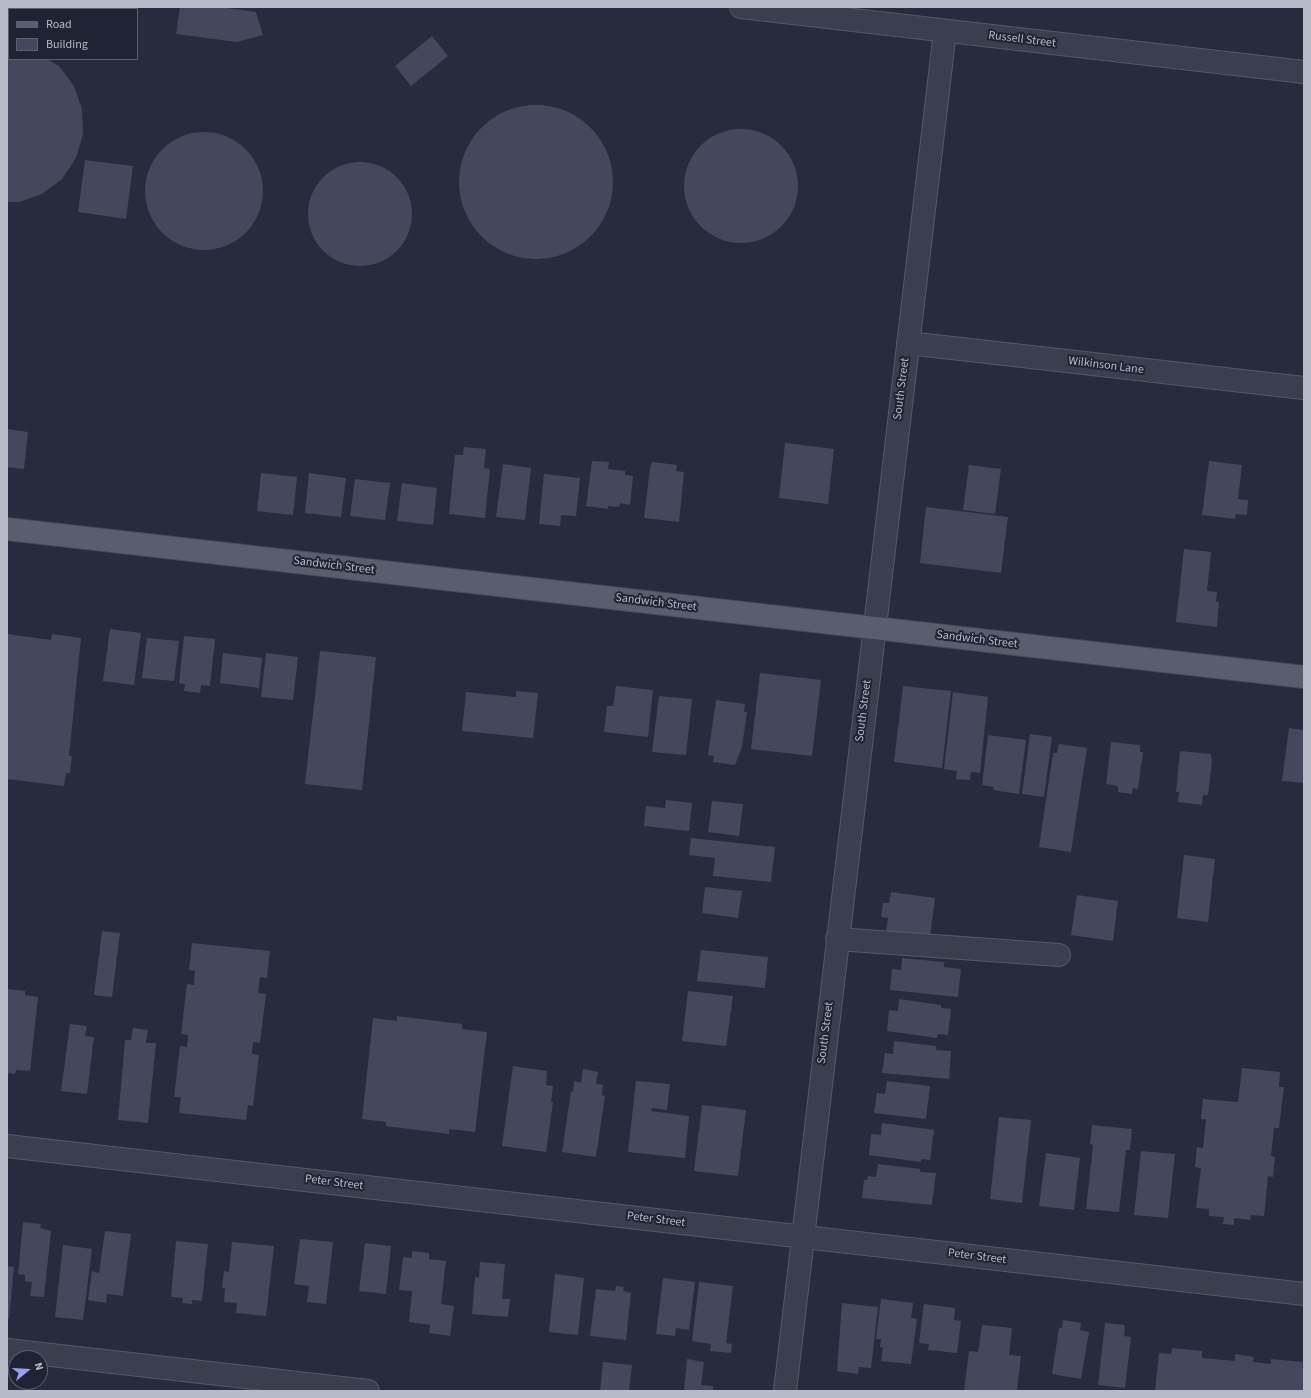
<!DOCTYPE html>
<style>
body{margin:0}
#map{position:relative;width:1311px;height:1398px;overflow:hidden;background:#272b3d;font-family:"Source Sans 3",sans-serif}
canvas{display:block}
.frame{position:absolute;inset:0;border:8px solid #b7bac8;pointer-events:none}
.legend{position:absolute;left:8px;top:8px;width:130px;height:52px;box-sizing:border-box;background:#202333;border:1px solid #5c5f6f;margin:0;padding:5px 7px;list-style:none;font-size:12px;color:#b7bac8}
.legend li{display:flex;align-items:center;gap:8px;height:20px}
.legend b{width:20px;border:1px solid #5c5f6f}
.north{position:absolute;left:8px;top:1350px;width:40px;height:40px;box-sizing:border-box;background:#202333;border:1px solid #5c5f6f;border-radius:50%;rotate:72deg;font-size:11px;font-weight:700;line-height:16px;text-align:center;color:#b7bac8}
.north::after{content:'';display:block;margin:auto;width:14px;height:18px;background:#96a2ef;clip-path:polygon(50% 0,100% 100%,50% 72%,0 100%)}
</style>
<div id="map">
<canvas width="1311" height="1398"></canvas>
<div class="frame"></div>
<ul class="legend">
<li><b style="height:5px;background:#595d6d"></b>Road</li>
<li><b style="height:11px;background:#44485d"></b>Building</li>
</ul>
<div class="north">N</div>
</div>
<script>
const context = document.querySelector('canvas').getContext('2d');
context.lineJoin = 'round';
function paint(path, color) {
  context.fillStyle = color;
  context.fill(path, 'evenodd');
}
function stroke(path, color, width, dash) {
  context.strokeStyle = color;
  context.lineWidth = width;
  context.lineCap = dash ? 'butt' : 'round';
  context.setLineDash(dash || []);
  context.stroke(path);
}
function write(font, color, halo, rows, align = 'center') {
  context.font = font + ' "Source Sans 3",sans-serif';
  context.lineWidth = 4;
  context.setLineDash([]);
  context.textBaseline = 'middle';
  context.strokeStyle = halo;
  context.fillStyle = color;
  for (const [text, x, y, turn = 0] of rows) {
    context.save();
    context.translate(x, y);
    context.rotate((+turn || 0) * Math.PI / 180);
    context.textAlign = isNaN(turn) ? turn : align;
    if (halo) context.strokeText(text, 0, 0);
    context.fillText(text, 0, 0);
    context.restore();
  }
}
paint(new Path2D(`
 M180,7H219L256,12L263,35L237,42L176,34Z
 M432,36L448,56L411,86L395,66Z
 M9,45V59H47L59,66L74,86L82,109L83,134L76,158L62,179L42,194L19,202H7V46Z
 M459 182a77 77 0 1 1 154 0a77 77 0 1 1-154 0Z
 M684 186a57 57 0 1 1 114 0a57 57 0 1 1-114 0Z
 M145 191a59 59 0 1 1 118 0a59 59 0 1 1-118 0Z
 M85,160L133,166L126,219L78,212Z
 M308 214a52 52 0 1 1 104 0a52 52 0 1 1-104 0Z
 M7,429L28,432L24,469L7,467Z
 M785,443L834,449L828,504L779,498Z
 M464,447L486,449L484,468L490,469L485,518L449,514L455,455H463Z
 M592,461L609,462L608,469L625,471V475L633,476L630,505L620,503L619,507L608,506V509L586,506Z
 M1209,461L1242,465L1238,499L1248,500L1247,515L1236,514L1235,519L1202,515Z
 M652,462L677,465L676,471L684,472L679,522L644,518L650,468Z
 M503,464L531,468L525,520L496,517Z
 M969,465L1001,469L995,514L963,510Z
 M261,473L297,477L293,515L257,511Z
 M309,473L346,478L341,517L305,513Z
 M544,474L580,478L576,516L561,515L560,526L539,524Z
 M355,479L390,483L385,520L350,516Z
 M402,483L437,488L433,525L397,521Z
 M926,507L1008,517L1001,573L920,563Z
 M1184,549L1211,552L1207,591L1217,592L1216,602H1219L1217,627L1176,622Z
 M110,629L141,633L134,685L103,681Z
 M7,634L51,640L52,634L81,638L69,756H72L70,773H66L64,786L7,779Z
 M184,636L215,639L210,686L201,685L200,693L184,691L185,684L179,683Z
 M147,638L179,641L174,681L142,678Z
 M320,651L376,657L362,790L305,784Z
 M223,653L262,658L259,688L220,683Z
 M266,653L298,657L293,700L261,697Z
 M760,673L821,680L812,756L751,749Z
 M616,686L653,690L648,737L604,732L607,706H613Z
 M903,686L951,691L942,768L894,762Z
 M516,691L538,693L533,738L462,731L466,692L516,697Z
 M953,692L988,697L980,773L971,772L970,780L956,779L957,771L944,769Z
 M659,696L692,699L686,755L652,752Z
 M716,700L745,704L744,712H747L742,747L735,765L713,762L714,756L708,755Z
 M1289,728L1304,730V783L1282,781Z
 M1030,734L1052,737L1044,797L1022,794Z
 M988,735L1026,740L1019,794L993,790L994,787L982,785Z
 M1111,742L1140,745V752H1143L1138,789L1133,788L1132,794L1118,792V786L1106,784Z
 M1059,744L1087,748L1071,852L1039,847L1053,753H1057Z
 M1180,751L1211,754L1212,761L1208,795H1203L1202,805L1178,802L1179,792H1176Z
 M666,800L692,803L689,831L644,826L646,806L665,808Z
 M712,801L743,804L739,836L708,832Z
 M691,838L775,847L771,882L713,876L715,858L689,855Z
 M1184,855L1215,859L1208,922L1177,918Z
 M705,887L742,891L738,918L702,913Z
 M891,892L935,898L930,937L886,931L888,918L881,917L883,903H889Z
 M1077,895L1118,901L1113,941L1071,935Z
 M102,931L120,933L112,997L94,995Z
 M192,943L270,951L267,978L260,977L258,993L266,994L260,1043L253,1042L252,1054L259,1055L253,1106L248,1105L246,1120L179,1113L181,1097H174L180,1046L187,1047L188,1035L181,1034L187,984L194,985L195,971L189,970Z
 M701,950L768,957L765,988L697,981Z
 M902,958L944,962V967L961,969L958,997L890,990L892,969L901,970Z
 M7,989L25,991V995L38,997L30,1071L16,1070L15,1074L7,1073Z
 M688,991L733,996L726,1046L682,1041Z
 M899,999L941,1005V1008L951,1009L948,1035L938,1034L937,1038L887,1031L889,1010L898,1011Z
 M397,1016L462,1024V1029L487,1032L475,1132L449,1129V1134L386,1126V1122L362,1119L373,1018L397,1021Z
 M70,1024L87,1026L85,1036L94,1037L87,1094L61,1091Z
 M133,1028L148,1030L146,1043H156L148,1123L118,1120L125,1040H131Z
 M894,1041L936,1046V1050L951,1051L949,1079L882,1073L885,1053L893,1054Z
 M513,1066L547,1071L546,1085L553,1086L551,1102H553L546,1152L502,1146Z
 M1242,1068L1280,1072L1279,1087H1284L1279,1128H1274L1271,1156L1275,1157L1273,1177L1268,1176L1264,1216L1251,1215L1250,1220L1234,1218V1225L1223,1224L1224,1217L1209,1216V1209L1196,1208L1201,1168L1195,1167L1197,1147L1203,1148L1206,1119H1201L1203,1099L1238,1102Z
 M583,1069L598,1072L596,1084L603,1085L602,1095L605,1096L596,1157L562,1152L571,1091L573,1092L574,1081L581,1083Z
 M636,1081L670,1084L667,1110L652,1108L651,1111L689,1116L685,1158L628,1152Z
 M887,1081L930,1086L926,1119L874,1113L877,1093L885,1094Z
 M702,1105L746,1110L738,1176L694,1171Z
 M999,1117L1031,1120L1022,1203L990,1199Z
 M882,1123L934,1130L930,1160L921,1159V1162L869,1155L871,1134L881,1135Z
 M1092,1125L1132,1129L1130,1150H1126L1119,1212L1086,1209L1093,1145L1090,1144Z
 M1141,1151L1175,1154L1168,1218L1134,1215Z
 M1046,1153L1080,1158L1074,1210L1039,1206Z
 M878,1164L920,1169V1172L936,1173L932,1205L862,1198L864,1180H867L868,1176L876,1177Z
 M23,1222L41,1224L40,1228L51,1231L44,1297L30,1296L32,1282L25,1281V1275L18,1274Z
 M105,1231L131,1234L123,1296L107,1294L106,1303L88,1300L92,1271L99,1273Z
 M300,1239L333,1242L326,1304L307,1302L309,1286L294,1284Z
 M176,1241L208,1244L202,1301L192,1300V1304L182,1303L183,1298L171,1297Z
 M232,1242L274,1246L266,1316L236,1313L237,1303L224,1302L225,1288H222L224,1271L229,1272Z
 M365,1243L391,1246L386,1294L359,1291Z
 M63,1245L92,1249L83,1320L55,1317Z
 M412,1251L429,1253V1259L446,1261L441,1304L454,1306L450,1336L429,1333L430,1325L409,1322L412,1291L399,1290L403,1257L412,1258Z
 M480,1262L505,1264L502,1299H510L508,1317L472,1314L475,1277L479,1278Z
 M7,1266L14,1267L9,1319H7Z
 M555,1274L584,1278L578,1335L549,1332Z
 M663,1278L695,1282L689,1330L676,1328L675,1336L656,1334Z
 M699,1282L733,1286L726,1343L732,1344L731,1353L710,1351L711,1344L692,1341Z
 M616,1286L624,1287L623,1291L631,1293L626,1340L590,1336L596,1289L615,1291Z
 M881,1299L913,1303L911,1318L917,1319L911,1364L881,1361L883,1347H880L881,1339H876Z
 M842,1303L878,1307L871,1368L859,1367L858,1374L837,1371Z
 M924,1304L955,1308L954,1320L961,1321L957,1353L928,1350L929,1344L919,1343Z
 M1063,1320L1081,1323L1080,1330L1089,1332L1081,1379L1052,1374L1059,1328H1062Z
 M1105,1323L1125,1325L1124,1336L1131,1337L1125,1388L1098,1385Z
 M982,1325L1012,1328L1009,1355L1021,1356L1017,1391H964L969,1351L978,1352Z
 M1172,1348L1202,1351V1358L1235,1361V1354L1254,1357L1253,1362L1271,1364V1359L1303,1362L1302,1368L1304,1369V1391H1155L1159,1353L1171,1354Z
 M687,1359L704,1362L701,1385L713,1386V1391H684Z
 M603,1362L632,1365L629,1391H600Z`), '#44485d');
const minor = new Path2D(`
 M741,7L1304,72
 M908,343L1304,388
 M837,939L1059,955
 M7,1146L1304,1294
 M7,1350L368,1391
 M785,1391L945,31`);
const major = new Path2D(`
 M7,529L1304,677`);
stroke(minor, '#565968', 24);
stroke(major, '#444757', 24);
stroke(minor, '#3b3e4e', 22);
stroke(major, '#595d6d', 22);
write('12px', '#b7bac8', '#202333', [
 ["Russell Street",1022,40,7],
 ["Wilkinson Lane",1106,366,7],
 ["South Street",902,389,-83],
 ["Sandwich Street",334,566,7],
 ["Sandwich Street",656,603,7],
 ["Sandwich Street",977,640,7],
 ["South Street",864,711,-83],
 ["South Street",826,1033,-83],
 ["Peter Street",334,1183,7],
 ["Peter Street",656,1220,7],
 ["Peter Street",977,1257,7]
]);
</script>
